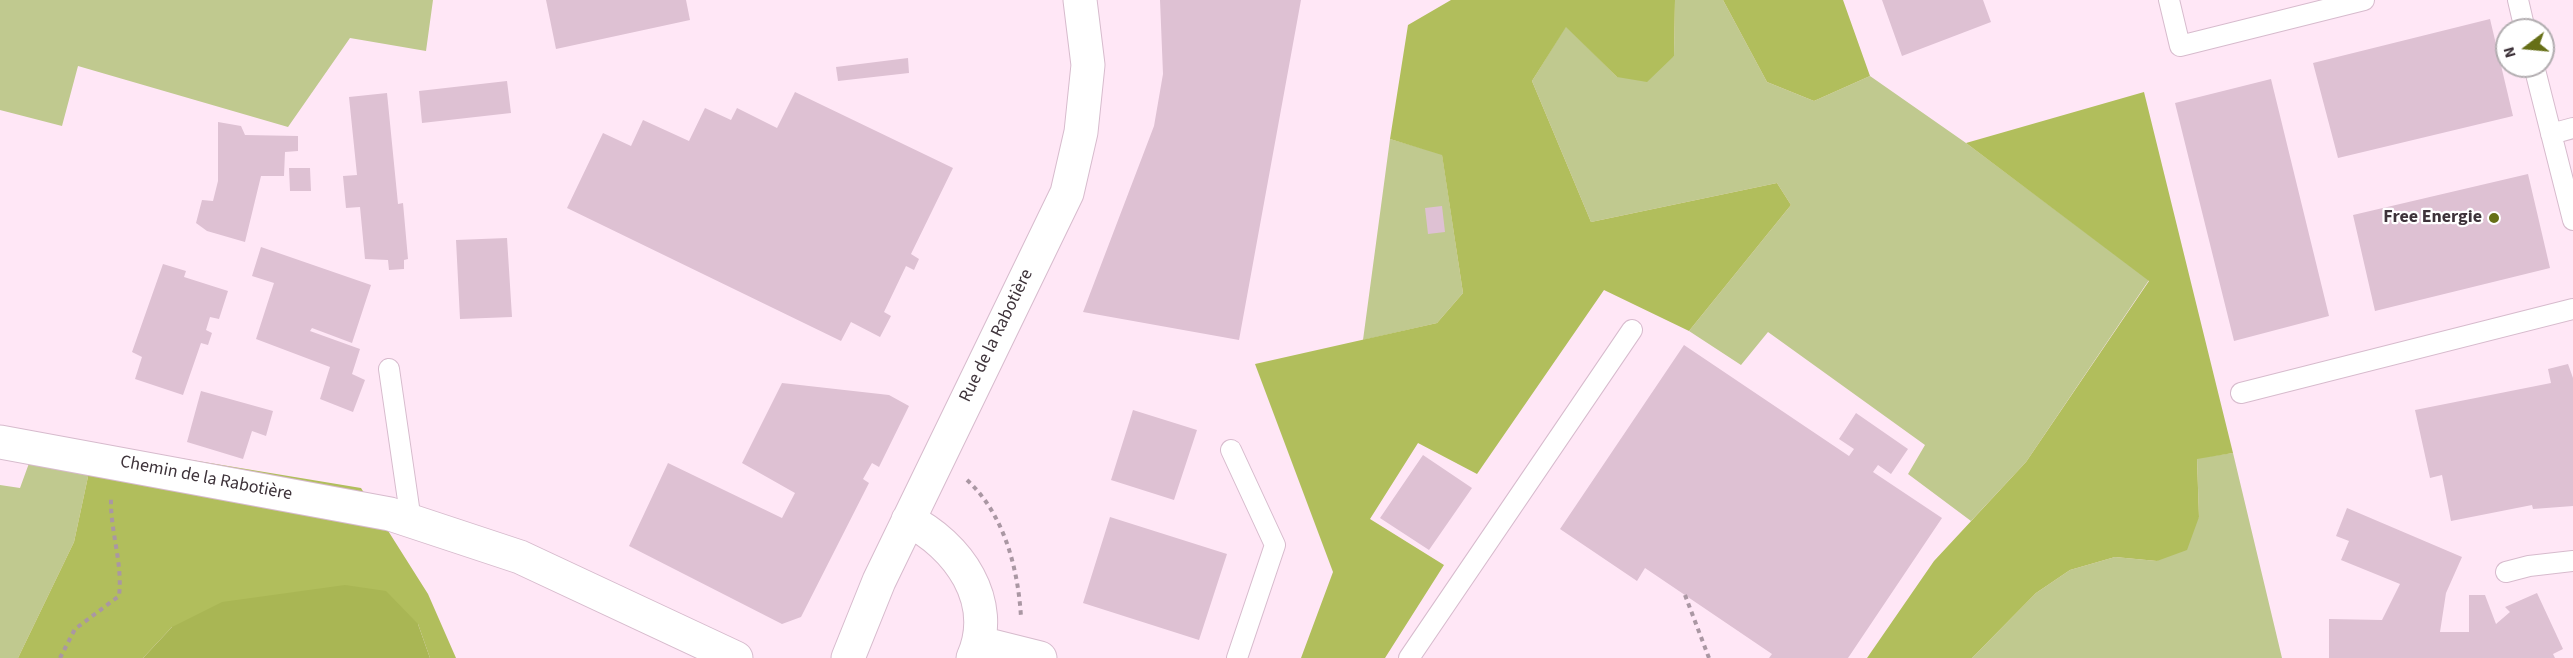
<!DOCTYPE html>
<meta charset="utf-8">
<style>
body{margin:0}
#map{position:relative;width:2573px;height:658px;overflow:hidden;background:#ffe7f6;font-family:"Source Sans 3",sans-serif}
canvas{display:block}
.north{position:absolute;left:2495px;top:18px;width:60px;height:60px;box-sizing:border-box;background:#fff;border:2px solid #b2adb0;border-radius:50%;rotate:254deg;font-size:16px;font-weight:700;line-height:24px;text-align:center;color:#3e333a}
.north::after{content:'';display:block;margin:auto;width:21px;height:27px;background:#666f17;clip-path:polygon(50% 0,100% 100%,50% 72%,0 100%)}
</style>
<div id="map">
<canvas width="2573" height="658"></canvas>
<div class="north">N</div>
</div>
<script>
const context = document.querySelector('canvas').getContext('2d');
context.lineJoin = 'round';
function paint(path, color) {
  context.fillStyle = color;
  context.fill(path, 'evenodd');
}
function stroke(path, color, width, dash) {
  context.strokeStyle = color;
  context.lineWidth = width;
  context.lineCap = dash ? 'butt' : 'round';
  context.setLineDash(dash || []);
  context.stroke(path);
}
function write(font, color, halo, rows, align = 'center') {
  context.font = font + ' "Source Sans 3",sans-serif';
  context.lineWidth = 4.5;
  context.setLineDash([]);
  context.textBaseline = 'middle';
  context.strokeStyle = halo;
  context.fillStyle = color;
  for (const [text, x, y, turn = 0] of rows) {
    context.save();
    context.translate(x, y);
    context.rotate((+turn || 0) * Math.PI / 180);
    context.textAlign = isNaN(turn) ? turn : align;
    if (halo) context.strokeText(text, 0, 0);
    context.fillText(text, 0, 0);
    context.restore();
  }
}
paint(new Path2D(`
 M0,0H433L426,51L350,38L288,127L78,66L62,126L0,110Z
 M1675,0H1723L1767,82L1814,101L1870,76L1966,143L2149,280L2026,462L1971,521L1908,474L1925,445L1768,332L1741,365L1689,331L1791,205L1777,183L1591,222L1532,81L1566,26L1617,77L1674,56Z
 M1390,139L1442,154L1463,293L1437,323L1363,340Z
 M40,433L95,444L74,542L18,658H0V485L20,488Z
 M2233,453L2282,658H1972L2036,593L2070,570L2115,557L2157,561L2199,517L2197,458Z`), '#c0c98f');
paint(new Path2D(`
 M1451,0H1675L1674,56L1647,82L1617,77L1566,27L1532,81L1591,222L1777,183L1791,205L1689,331L1604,290L1477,474L1418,443L1370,519L1444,565L1385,658H1301L1333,572L1255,364L1437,323L1463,293L1442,155L1390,139L1408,25Z
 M1723,0H1843L1870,76L1814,101L1767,82Z
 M2144,92L2233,453L2197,459L2199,517L2187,550L2157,561L2115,557L2070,570L2036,593L1972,658H1867L1934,561L2026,462L2149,281L1966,143Z
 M95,444L361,488L428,594L456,658H430L418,624L172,627L143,658H18L74,542Z`), '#b1be5c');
paint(new Path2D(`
 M345,585L386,591L418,624L430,658H143L172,627L222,602Z`), '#a9b654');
paint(new Path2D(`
 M546,0H686L690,20L556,49Z
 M1160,0H1301L1239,340L1083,312L1154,126L1163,74Z
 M1882,0H1983L1991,22L1902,56Z
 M2490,19L2513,116L2338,158L2313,63Z
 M908,58L909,73L838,81L836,67Z
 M2271,79L2329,316L2234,341L2175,103Z
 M507,81L511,113L422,123L419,91Z
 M795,92L953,168L911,254L919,259L914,270L906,266L884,312L891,316L880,337L851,322L841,341L567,208L603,133L631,146L643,120L689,141L705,108L731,120L737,108L777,128Z
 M387,93L398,204L403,203L408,259L404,260V269L389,270L388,260L365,259L360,207L346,208L343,176L357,175L349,97Z
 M218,122L241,126L245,135L298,136V151L285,152L284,176H261L245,242L207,231L196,223L202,200L213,201L218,181Z
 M289,168H310L311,191H290Z
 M2528,174L2550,268L2375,311L2353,215Z
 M1442,206L1445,232L1428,234L1425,208Z
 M507,238L512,317L460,319L456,240Z
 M261,247L371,285L352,343L312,328L310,331L360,349L352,374L365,380L353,412L320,399L330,367L256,339L274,283L252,276Z
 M163,264L186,271L184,277L228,291L219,319L210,317L206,330L212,333L208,345L201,343L183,395L135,379L142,357L132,352Z
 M1684,345L1849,456L1854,449L1839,439L1856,413L1908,449L1891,474L1878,465L1873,472L1942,518L1848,658H1769L1772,654L1645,568L1637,581L1560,529Z
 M2568,364L2573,378V506L2533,509L2532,505L2451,521L2442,475L2430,478L2415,410L2551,383L2548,369Z
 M782,383L889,395L909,406L879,467L872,463L863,479L869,483L801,617L782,624L629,546L668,463L782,518L795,493L742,463Z
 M201,391L273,411L266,436L252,431L243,459L187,442Z
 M1133,410L1197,430L1174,500L1111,480Z
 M1423,455L1472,488L1429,550L1380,518Z
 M2347,508L2462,557L2446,593L2440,632H2469V595H2485L2496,624L2510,612L2505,607L2537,593L2563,649L2553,654L2555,658H2329V619L2382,620L2400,584L2341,560L2349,541L2336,536Z
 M1110,517L1227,554L1199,640L1083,603Z`), '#dec1d3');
const service = new Path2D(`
 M2169,0L2180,46L2364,0
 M2518,0L2525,30
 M2534,66L2573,220
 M2551,134L2573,128
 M389,369L411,521
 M2241,393L2573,309
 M1231,450L1275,545L1237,658
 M2506,572L2529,566L2573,561
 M1409,658L1632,330`);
const minor = new Path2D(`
 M0,442L390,514L520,557L736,658
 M908,520C958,545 998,601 973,658
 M980,643L1040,658
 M848,658L879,581L1067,193L1081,132L1088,65L1080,0`);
stroke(service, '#d7bbcd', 22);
stroke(minor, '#d7bbcd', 35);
stroke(new Path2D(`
 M967,480C1004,514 1018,568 1021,617
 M1685,595L1709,658
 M60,658L75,629L119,596C123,563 110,531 111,498`), '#aa97a3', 4, [4.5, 4.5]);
stroke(service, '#fff', 20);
stroke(minor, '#fff', 33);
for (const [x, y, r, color] of [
 [2494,218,6,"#666f17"]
]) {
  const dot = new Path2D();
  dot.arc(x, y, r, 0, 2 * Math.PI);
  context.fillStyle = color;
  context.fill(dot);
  stroke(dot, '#fff', 2);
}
write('bold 18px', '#3e333a', '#fff', [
 ["Free Energie",2482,218]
], 'right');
write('18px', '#3e333a', '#fff', [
 ["Rue de la Rabotière",997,336,-64],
 ["Chemin de la Rabotière",206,479,11]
]);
</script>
